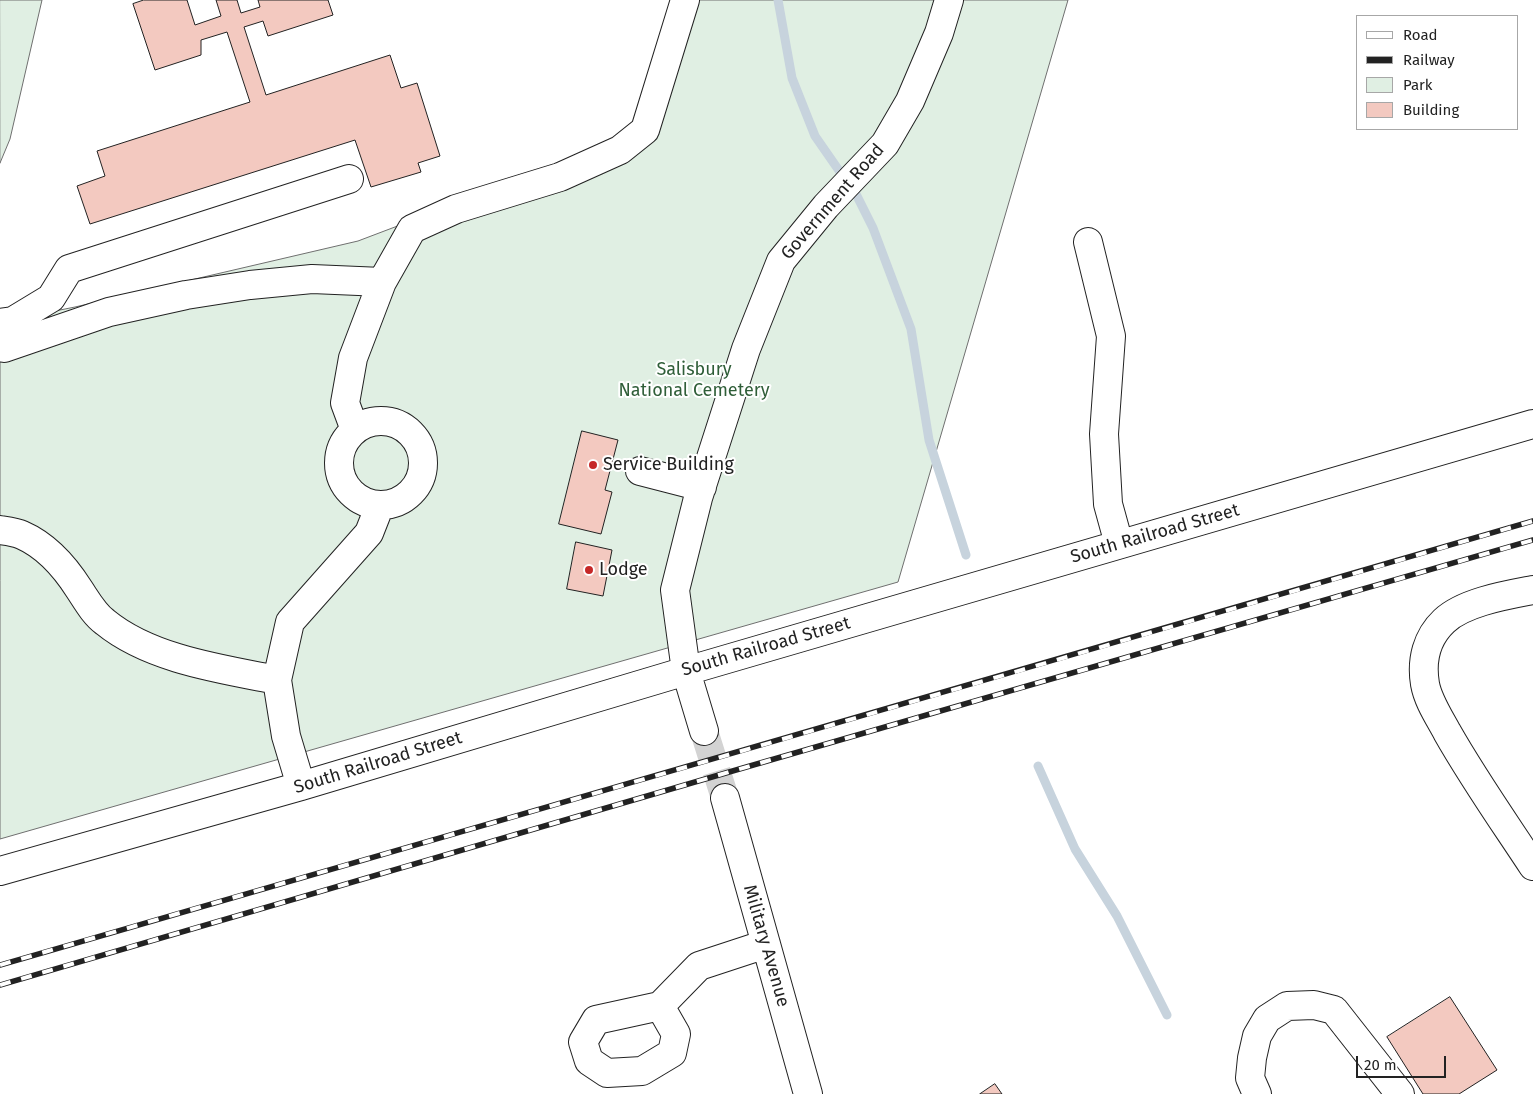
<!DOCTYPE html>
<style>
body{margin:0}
#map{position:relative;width:1533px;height:1094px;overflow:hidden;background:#fff;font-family:"Fira Sans",sans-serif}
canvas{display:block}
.legend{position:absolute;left:1356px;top:15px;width:162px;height:115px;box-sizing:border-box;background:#fff;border:1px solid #a7a7a7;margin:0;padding:6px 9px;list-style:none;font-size:15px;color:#222}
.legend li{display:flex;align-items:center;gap:10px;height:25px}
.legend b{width:25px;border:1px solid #a7a7a7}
.scale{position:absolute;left:1356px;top:1056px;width:90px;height:22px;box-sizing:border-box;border:2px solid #222;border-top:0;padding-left:6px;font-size:15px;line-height:18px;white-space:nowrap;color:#222;-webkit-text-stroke:4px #fff;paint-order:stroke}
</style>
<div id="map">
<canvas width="1533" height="1094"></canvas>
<ul class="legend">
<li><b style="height:6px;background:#fff"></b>Road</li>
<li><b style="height:6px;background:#222"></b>Railway</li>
<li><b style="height:14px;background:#e0efe3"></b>Park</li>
<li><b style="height:14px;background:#f3c9c0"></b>Building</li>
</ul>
<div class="scale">20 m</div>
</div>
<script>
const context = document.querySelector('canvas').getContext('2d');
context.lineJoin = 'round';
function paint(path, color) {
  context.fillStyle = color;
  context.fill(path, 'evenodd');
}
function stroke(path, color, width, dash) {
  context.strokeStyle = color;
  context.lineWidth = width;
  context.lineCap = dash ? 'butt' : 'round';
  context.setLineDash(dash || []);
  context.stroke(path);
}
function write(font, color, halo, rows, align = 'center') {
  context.font = font + ' "Fira Sans",sans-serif';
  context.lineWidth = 4;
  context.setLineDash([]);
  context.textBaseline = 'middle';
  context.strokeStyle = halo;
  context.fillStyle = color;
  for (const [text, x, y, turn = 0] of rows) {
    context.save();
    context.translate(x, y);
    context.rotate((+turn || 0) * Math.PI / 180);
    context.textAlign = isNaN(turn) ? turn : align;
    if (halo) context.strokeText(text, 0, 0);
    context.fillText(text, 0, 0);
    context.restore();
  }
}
const green = new Path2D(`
 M0,0H42L10,139L0,163Z
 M671,0H1068L898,582L0,839V322L75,307L358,241L603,148L626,137L641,109Z`);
paint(green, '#e0efe3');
stroke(green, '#6f6f6f', 1);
stroke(new Path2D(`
 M778,0L792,78L815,136L840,172
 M856,194L873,228L911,329L929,440L966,555
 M1038,766L1075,849L1117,916L1167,1015`), '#c7d3dd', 9);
const building = new Path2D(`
 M144,0H187L195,25L221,16L216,0H237L241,13L260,7L258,0H328L333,15L268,36L263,21L244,27L266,95L390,55L401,88L417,83L440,156L418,163L421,172L371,187L355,140L90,224L77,186L105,176L97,151L250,102L227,32L201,40V55L155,70L133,4Z
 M582,431L618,440L605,490L612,492L601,534L559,524Z
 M576,542L612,550L603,596L567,589Z
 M1450,997L1497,1070L1459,1094H1423L1387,1037Z
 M995,1084L1002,1094H980Z`);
paint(building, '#f3c9c0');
stroke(building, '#222', 1);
stroke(new Path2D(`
 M704,731L725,798`), '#d3d3d3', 28, [28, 14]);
const minor = new Path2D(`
 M1088,242L1111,336L1104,434L1108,504L1119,544
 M0,323L13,321L51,298L69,269L349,179
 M0,347L4,348L109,312L186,295L250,285L312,279L382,282
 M339 463a42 42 0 1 1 84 0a42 42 0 1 1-84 0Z
 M355,430L345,403L353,358L382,282L412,229L456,209L560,177L620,150L645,130L685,0
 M640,471L702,487
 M0,530C7,531 16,532 22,535C47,546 65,567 79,589C87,601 94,614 105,622C150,659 221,669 277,680
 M1533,590C1507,595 1464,602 1444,621C1427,637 1421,660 1425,684C1428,701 1439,717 1447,732C1473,778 1504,822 1533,866
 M704,731L686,671L675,590L698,498L746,349L781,261L826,206L885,144L910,101L939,33L949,0
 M301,786L286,736L277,680L290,622L369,533L380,505
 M725,798L808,1094
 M0,871L301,786L686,671L1533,424
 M660,1006L676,1034L672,1053L642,1071L607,1073L589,1061L583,1042L596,1020L660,1006L699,966L766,944
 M1257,1094L1250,1078L1252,1058L1257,1036L1267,1019L1287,1006L1314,1005L1334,1010L1400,1094`);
stroke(minor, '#222', 30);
stroke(minor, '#fff', 28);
const rail = new Path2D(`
 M0,965C511,817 1022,671 1533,521
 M0,985L736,770L1533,540`);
stroke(rail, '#222', 5.5);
stroke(rail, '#fff', 4, [11]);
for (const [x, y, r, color] of [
 [593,465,5,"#c62828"],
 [589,570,5,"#c62828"]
]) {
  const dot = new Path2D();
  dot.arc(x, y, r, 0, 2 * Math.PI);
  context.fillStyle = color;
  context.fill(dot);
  stroke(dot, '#fff', 2);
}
write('18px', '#222', '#fff', [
 ["Government Road",833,202,-49],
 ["South Railroad Street",1155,534,-16],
 ["South Railroad Street",766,647,-16],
 ["South Railroad Street",378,763,-17],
 ["Military Avenue",766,946,74]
]);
write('18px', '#2f5e38', '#fff', [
 ["Salisbury",694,370],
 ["National Cemetery",694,391]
]);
write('18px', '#222', '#fff', [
 ["Service Building",603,465],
 ["Lodge",599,570]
], 'left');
</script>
